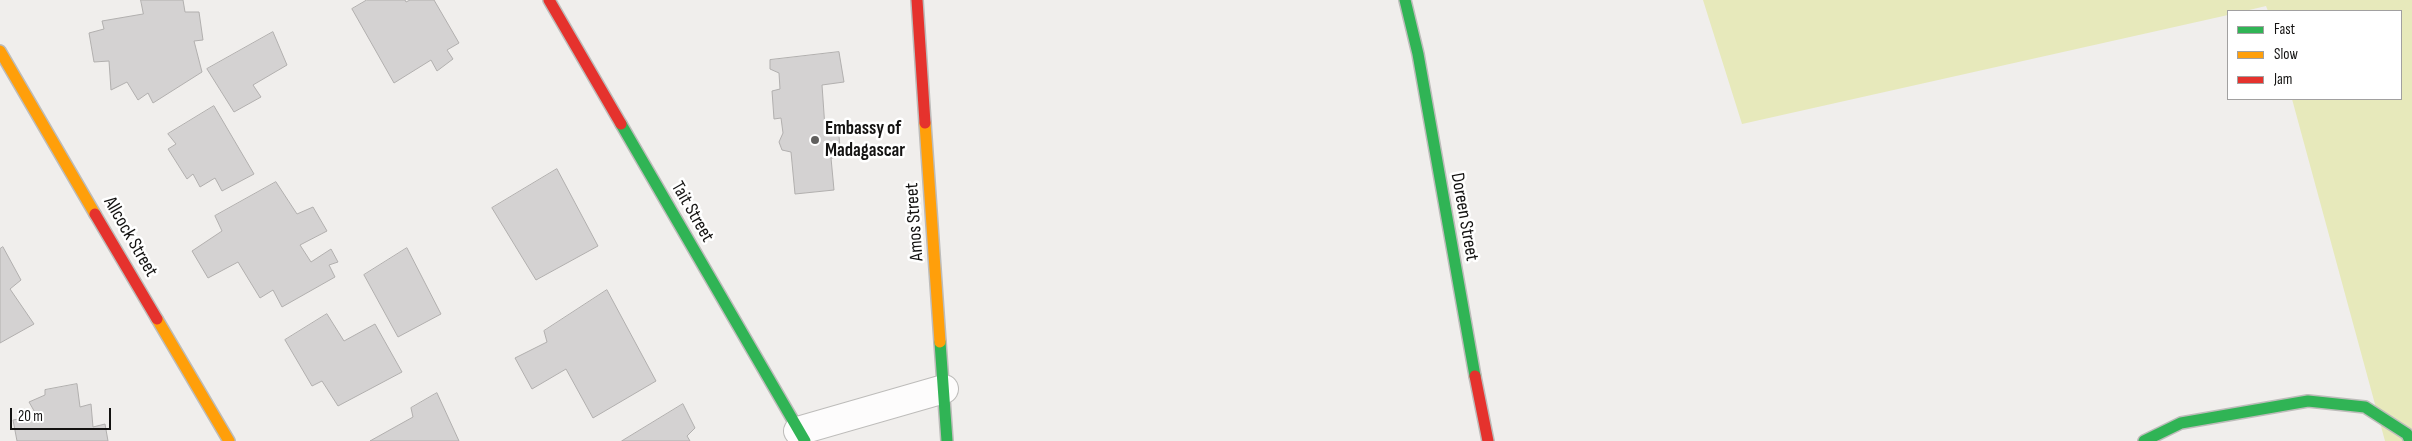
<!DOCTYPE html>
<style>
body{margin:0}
#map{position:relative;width:2412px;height:441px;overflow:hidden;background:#f0eeec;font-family:"Sofia Sans Condensed",sans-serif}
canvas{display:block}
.legend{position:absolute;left:2227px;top:10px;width:175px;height:90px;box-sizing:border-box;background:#fff;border:1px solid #a1a0a0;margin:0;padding:6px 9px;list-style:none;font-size:15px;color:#131211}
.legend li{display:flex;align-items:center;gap:10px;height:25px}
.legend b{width:25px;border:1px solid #a1a0a0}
.scale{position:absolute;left:10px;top:408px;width:101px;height:22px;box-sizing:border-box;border:2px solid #131211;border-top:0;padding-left:6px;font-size:15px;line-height:18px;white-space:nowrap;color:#131211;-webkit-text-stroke:4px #fff;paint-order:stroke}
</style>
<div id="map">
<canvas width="2412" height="441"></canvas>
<ul class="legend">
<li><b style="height:6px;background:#30b455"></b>Fast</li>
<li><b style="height:6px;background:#ff9f0a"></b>Slow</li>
<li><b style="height:6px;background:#e5322d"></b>Jam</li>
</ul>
<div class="scale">20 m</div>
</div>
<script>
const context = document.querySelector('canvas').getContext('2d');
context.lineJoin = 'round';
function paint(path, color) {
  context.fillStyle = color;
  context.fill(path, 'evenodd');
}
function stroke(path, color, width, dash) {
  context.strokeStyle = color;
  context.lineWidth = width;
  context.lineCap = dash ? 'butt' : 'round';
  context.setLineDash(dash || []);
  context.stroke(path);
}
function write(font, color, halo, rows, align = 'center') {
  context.font = font + ' "Sofia Sans Condensed",sans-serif';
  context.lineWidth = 5;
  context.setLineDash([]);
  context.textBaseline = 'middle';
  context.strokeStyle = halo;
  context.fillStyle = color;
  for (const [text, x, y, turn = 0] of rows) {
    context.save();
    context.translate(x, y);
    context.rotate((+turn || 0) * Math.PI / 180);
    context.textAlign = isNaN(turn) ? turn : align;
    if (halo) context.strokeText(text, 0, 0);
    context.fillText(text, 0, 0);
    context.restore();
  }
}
paint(new Path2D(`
 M1703,0H2412V441H2385L2292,99H2401V11H2268L2266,6L2245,11H2228V15L1742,124Z`), '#e7e9bb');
const building = new Path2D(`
 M141,0H183L185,12H199L203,40L194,41L202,72L153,103L148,93L138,100L127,82L111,90L109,61L94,62L89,33L104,29L102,21L143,14Z
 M367,0H405L406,2L410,0H434L459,43L447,50L453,59L437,71L431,60L394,83L352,9Z
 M273,32L287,65L253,85L261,97L234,112L207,69Z
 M839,52L844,82L822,85L825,128L838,126L841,157L831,158L834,190L795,194L791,152L782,150L779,142L783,133L781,118L774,119L772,91L780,89L779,73L770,69V60Z
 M214,106L254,174L222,191L215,178L200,187L193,174L187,179L168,149L176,144L168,134Z
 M557,169L598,246L536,280L492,208Z
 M276,182L297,214L313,207L327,231L300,245L311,262L331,249L338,262L329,265L335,277L282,307L273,290L260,298L238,262L208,278L192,251L222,231L215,216Z
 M3,247L21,280L10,289L34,324L0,343V249Z
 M407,248L441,314L398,337L364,275Z
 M607,290L656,381L593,418L566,369L532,389L515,358L547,342L544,331Z
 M327,314L344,341L375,324L402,372L338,406L322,381L312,386L285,340Z
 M77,384L80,407L91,404L93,427L105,424L108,441H17L13,420L37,416L29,402L45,395V390Z
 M437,393L459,441H370L413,417L411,408Z
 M683,404L695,428L687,436L690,441H622Z`);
paint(building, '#d4d2d2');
stroke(building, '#b1afae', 1);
const street = new Path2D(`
 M798,431L944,389`);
const fast = new Path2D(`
 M1405,0L1418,54L1475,376
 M621,124L805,441
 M940,342L947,441
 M2144,441L2181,423L2308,401L2365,407L2407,434L2410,441`);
const slow = new Path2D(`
 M0,51L95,214
 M925,123L940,342
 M157,319L229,441`);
const jam = new Path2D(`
 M549,0L621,124
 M917,0L925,123
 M95,214L157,319
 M1475,376L1488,441`);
stroke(street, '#bdbcba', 30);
stroke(fast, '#bdbcba', 14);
stroke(slow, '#bdbcba', 14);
stroke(jam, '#bdbcba', 14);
stroke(street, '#fdfcfc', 28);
stroke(fast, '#30b455', 11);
stroke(slow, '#ff9f0a', 11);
stroke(jam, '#e5322d', 11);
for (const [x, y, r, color] of [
 [815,140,5,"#605f5e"]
]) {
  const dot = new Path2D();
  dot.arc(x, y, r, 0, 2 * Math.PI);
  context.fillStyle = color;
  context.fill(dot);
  stroke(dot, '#fff', 2);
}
write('bold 19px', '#131211', '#fff', [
 ["Embassy of",825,129],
 ["Madagascar",825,151]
], 'left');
write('19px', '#131211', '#fff', [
 ["Tait Street",692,212,60],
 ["Doreen Street",1464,217,80],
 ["Amos Street",915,222,-94],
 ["Allcock Street",130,237,60]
]);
</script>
